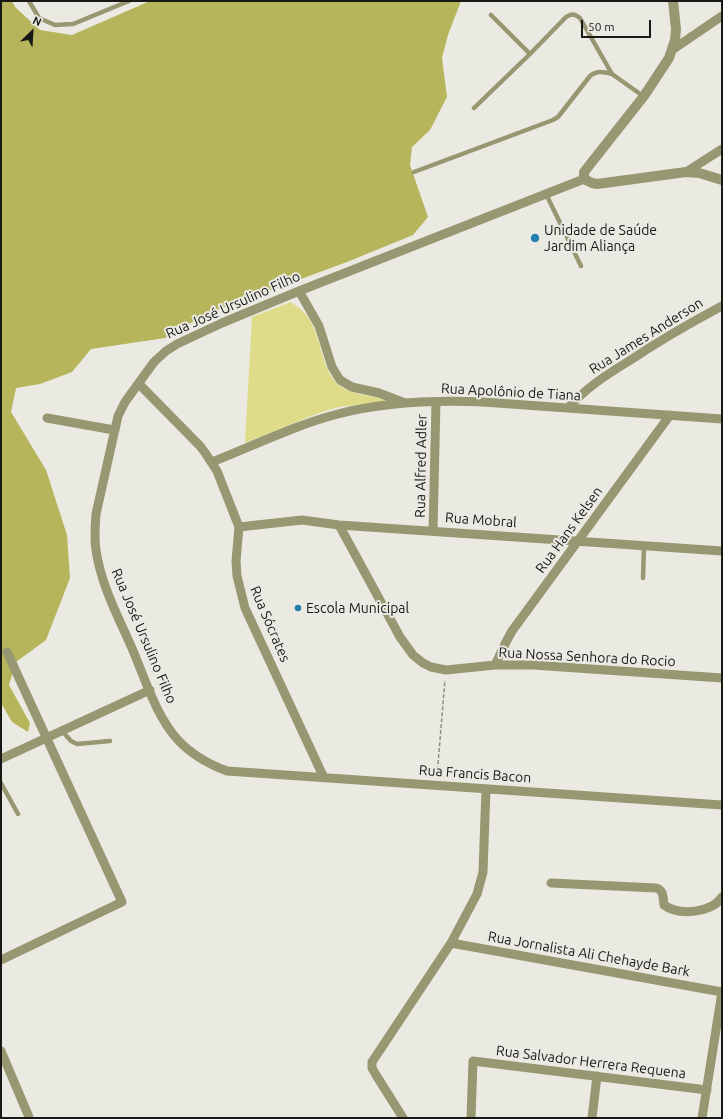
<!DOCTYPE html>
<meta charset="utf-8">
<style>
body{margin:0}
#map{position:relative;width:723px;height:1119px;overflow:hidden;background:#eaeae3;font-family:Ubuntu,sans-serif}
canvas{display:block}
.frame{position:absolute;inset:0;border:2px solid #181816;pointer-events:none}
.north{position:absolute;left:12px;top:12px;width:40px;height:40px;-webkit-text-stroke:3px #eaeae3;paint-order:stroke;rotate:25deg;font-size:11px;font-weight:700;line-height:16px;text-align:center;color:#181816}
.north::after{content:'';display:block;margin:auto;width:14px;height:18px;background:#181816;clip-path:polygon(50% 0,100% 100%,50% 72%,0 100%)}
.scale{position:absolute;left:581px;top:20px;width:70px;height:18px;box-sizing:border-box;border:2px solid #181816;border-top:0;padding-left:5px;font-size:12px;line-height:14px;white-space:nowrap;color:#181816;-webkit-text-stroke:3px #eaeae3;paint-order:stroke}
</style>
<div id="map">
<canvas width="723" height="1119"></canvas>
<div class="frame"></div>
<div class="north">N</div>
<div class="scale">50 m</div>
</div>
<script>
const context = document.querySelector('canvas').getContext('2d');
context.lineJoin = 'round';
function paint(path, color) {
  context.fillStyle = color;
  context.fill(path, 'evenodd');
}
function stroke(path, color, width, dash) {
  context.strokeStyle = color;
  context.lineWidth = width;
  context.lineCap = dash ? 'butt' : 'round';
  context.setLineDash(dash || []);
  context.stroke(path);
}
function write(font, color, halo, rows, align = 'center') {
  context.font = font + ' Ubuntu,sans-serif';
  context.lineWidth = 4;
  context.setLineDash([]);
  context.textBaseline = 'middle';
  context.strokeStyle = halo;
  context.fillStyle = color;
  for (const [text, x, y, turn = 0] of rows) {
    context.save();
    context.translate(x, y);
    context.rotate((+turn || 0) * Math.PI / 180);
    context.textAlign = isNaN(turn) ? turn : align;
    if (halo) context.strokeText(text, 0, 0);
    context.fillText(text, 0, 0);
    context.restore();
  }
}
paint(new Path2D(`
 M291,302C296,306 303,310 307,316C323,337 320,375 343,388C357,396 373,395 387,401L339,407L319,413L245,443L252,317Z`), '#dedc89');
paint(new Path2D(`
 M1,1H12L15,7L40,30L72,35L150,1H461L448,35L442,58L447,97L430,130L412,147L410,165L428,217L413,235L347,262L206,314L165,338L91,349L72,372L40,384L16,388L11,412L46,470L67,535L70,578L46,640L16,662L9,685L30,723L28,732L12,722L1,703Z`), '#b7b55b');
stroke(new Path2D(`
 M437,776L445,680`), '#8e8e89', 1.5, [4, 2]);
stroke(new Path2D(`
 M29,1L39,18L55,25L73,24L129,1
 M491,15L530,54
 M474,108L530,54L566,17C572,13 575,14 580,18L612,74L643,96
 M414,172L553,120L558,117L590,76C597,70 604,72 612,74
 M546,194L581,266
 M643,578L644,546
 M62,731L71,741L77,744L110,741
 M1,783L18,814`), '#979772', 4.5);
stroke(new Path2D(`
 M672,50L722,16
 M686,172L722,149
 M584,179L299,291L222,323L177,344L166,351L154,362L125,402L118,416L96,514C95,526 94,538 96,550C101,586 120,620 134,653C146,682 157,717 178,740C192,755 208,764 227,771L722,805
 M299,291L319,326L332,367L340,380L352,387L379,393L405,403
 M139,384L200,446L206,454L217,471L239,527L236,561L237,576L245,608L324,778
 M568,408C586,388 606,375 629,361C659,341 690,323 722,306
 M47,418L114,430
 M212,462C253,446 295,425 338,414C384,402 435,400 483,402L722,419
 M339,525L400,637L413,655L423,663L431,667L446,670L495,665H533L722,678
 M239,527L302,520L339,525L722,551
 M433,531L436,402
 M495,665L506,642L512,631L670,415
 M1,759L150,690
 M551,883L656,888C664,890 663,898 664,905C679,916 712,913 722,897
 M451,943L722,992
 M1,960L122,902L7,652
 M1,1051L29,1117
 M403,1118L376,1075L372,1068V1062L451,943L477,894L483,872L486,789
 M471,1118L473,1061L707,1090
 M592,1118L597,1076
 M702,1118L722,992`), '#979772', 9);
stroke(new Path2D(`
 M673,1L676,29L675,40L669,58L644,96L584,172V179L592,183L597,184L686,172L699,173L722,180`), '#979772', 10);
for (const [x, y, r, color] of [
 [535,238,5,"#2481ae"],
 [298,608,4,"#2481ae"]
]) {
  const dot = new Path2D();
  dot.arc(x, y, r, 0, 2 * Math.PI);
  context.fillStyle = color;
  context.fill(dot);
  stroke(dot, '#eaeae3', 1.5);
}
write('14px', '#181816', '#eaeae3', [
 ["Unidade de Saúde",544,230],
 ["Jardim Aliança",544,246],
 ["Escola Municipal",306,608]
], 'left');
write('14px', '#181816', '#eaeae3', [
 ["Rua José Ursulino Filho",233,305,-24],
 ["Rua James Anderson",646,336,-32],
 ["Rua Apolônio de Tiana",511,392,3],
 ["Rua Alfred Adler",421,466,-89],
 ["Rua Mobral",481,520,4],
 ["Rua Hans Kelsen",569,530,-54],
 ["Rua Sócrates",270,624,67],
 ["Rua José Ursulino Filho",144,636,67],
 ["Rua Nossa Senhora do Rocio",587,657,3],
 ["Rua Francis Bacon",475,774,4],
 ["Rua Jornalista Ali Chehayde Bark",589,954,10],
 ["Rua Salvador Herrera Requena",591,1062,7]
]);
</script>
